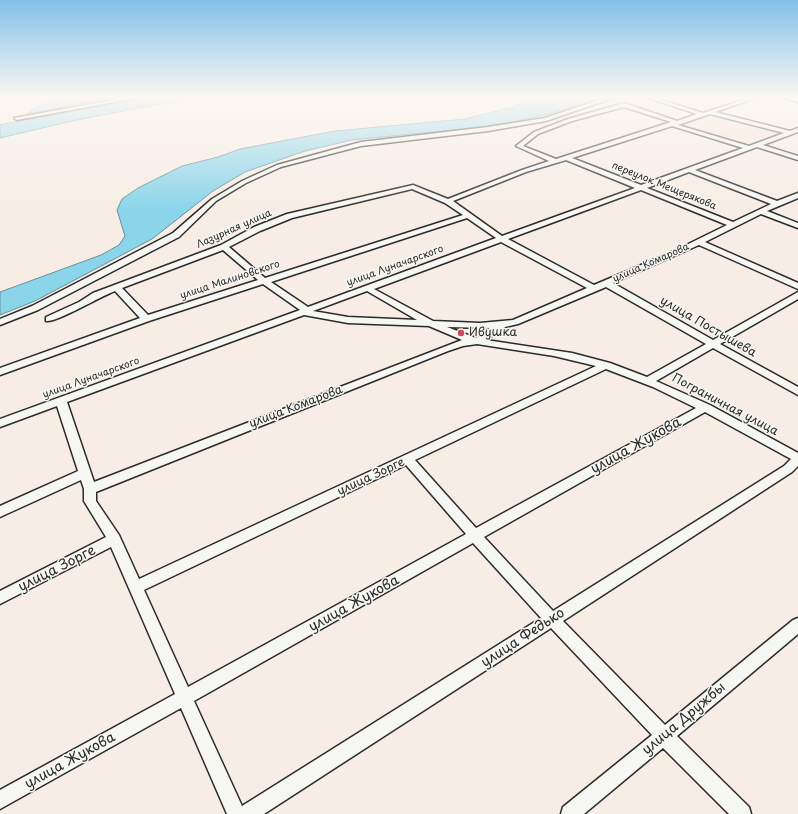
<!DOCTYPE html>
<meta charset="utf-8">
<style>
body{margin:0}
canvas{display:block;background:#f7ede4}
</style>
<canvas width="798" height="814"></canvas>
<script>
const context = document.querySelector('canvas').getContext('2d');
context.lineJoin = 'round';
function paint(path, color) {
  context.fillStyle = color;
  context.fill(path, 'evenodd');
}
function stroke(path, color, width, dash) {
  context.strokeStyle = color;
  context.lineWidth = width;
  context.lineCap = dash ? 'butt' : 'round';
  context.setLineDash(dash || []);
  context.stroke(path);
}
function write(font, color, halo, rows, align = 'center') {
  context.font = font + ' "Playpen Sans",sans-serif';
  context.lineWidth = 3;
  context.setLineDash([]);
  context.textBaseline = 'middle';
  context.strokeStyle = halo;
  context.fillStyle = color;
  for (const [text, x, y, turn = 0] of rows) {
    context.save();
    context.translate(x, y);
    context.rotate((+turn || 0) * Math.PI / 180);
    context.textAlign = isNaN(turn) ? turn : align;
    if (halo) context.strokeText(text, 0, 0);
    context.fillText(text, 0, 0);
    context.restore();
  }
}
paint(new Path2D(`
 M707,115L719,116L780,134L745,146L696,130L705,127L688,122Z`), '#f8e2d4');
const water = new Path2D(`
 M60,97H114L28,114L31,110Z
 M153,97H195L72,121L0,138V125Z
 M538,97H602L549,114L521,120L490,126L352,140L305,151L245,172L213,191L152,239L35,301L0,315V292L101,255L119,245L125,236L117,210L122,199L138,188L182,166L218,157L240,149L335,131L465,119L513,107Z`);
paint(water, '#8ad5ea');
stroke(water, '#64919e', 1);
const minor = new Path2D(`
 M130,97H141L17,120L14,118Z
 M608,97H616L546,121L488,131L361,146L281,167L246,183L216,201L179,237L38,310L0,325V319L32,306L173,233L212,199L242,181L277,165L361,142L488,127L545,118Z
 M645,97H652L703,113L752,97H759L715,112L790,131L798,128V132L763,145L798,156V160L757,147L695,170L777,201L798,193V198L767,211L798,223V228L761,214L705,242L798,283V289L699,245L613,283L713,340L798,292V299L720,344L798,387V395L713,348L656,381L710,405L798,453V466L792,472L563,621L665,725L793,620L798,618V634L677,736L749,807L751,814H729L663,748L584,814H561L563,807L652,735L551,628L264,814H227L181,708L0,809V790L175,694L111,547L0,604V591L106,537L84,501V489L81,480L0,517V506L78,471L57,406L0,427V419L300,310L263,284L149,321L0,375V368L140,318L115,291C101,296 56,323 46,321V317L79,302L93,293L221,245L254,227L287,214L413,185L448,199L522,170L549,161L516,146L534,132L568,119L624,103L677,121L697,114ZM624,107L671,122L556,159L523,146L538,134L572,121ZM710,114L784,133L749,146L678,125ZM672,126L743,148L641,185L572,158ZM566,160L635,188L502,236L453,201L526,172ZM689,172L771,204L733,222L647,188ZM412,189L445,203L463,215L265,278L229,247L260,231L292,218ZM641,190L727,225L674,251L594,285L508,239ZM467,218L496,238L308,307L271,282ZM501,242L587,288L513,320L480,323L433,321L374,289ZM223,250L258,280L148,315L122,288ZM606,287L706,344L647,377L610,363L572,353L486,340L505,327L518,324ZM367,291L417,320L348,317L313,311ZM304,315L348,323L429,326L462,340L94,482L67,402ZM447,327L490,328L476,338ZM477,344L554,356L596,366L139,579L119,535L96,501V492L448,351L463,346ZM606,369L653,387L696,408L476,528L415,460ZM705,412L791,459L784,466L553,611L484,537ZM406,465L466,534L188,687L144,590ZM473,543L541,618L242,806L194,701Z
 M783,97L798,98V102L784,98Z`);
stroke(minor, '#2b2b2b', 3);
paint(minor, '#f6f6f2');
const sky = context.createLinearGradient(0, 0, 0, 211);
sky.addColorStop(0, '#82c1e9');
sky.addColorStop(0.46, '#fbf7f3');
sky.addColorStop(1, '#fbf7f300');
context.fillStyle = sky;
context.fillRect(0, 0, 798, 211);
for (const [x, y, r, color] of [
 [461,333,4,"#d1495b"]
]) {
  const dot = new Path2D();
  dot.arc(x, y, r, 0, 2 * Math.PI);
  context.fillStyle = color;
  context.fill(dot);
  stroke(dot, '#f6f6f2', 1.5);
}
write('10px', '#2b2b2b', '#f6f6f2', [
 ["переулок Мещерякова",664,186,22],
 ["Лазурная улица",234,229,-24],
 ["улица Комарова",651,263,-24],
 ["улица Луначарского",395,266,-20],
 ["улица Малиновского",230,280,-18],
 ["улица Луначарского",91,378,-20]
]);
write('12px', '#2b2b2b', '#f6f6f2', [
 ["улица Постышева",708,327,30],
 ["Пограничная улица",725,405,28],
 ["улица Комарова",296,407,-21],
 ["улица Зорге",371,477,-25]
]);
write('12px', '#2b2b2b', '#f6f6f2', [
 ["Ивушка",469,333]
], 'left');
write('14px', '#2b2b2b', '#f6f6f2', [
 ["улица Жукова",636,446,-29],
 ["улица Зорге",57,569,-27],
 ["улица Жукова",354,604,-29],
 ["улица Федько",523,638,-33],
 ["улица Дружбы",684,719,-40],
 ["улица Жукова",70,761,-29]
]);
</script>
